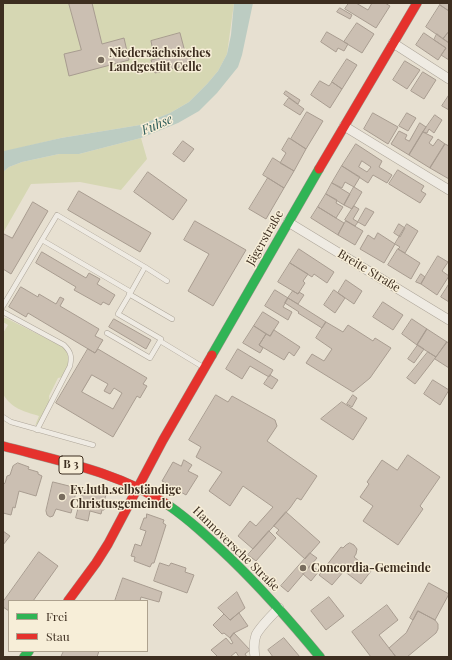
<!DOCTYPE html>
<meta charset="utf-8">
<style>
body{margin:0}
#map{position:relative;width:452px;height:660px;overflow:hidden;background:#e7e0d1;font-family:"Playfair Display",serif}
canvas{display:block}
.frame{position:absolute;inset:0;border:4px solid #3d2e20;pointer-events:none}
.legend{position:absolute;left:8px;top:600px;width:140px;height:52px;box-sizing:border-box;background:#f7eed8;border:1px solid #ada18e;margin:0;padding:5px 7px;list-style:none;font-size:12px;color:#3d2e20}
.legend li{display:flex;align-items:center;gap:8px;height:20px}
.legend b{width:20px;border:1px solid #ada18e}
</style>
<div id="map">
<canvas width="452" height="660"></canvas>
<div class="frame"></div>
<ul class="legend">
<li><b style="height:5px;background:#30b455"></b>Frei</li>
<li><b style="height:5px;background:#e5322d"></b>Stau</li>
</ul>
</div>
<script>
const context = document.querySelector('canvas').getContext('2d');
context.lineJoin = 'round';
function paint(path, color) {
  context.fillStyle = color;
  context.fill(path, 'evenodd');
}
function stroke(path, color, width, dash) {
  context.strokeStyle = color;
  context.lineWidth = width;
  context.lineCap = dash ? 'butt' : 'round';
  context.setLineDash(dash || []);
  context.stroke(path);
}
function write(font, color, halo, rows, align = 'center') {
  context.font = font + ' "Playfair Display",serif';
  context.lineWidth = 3;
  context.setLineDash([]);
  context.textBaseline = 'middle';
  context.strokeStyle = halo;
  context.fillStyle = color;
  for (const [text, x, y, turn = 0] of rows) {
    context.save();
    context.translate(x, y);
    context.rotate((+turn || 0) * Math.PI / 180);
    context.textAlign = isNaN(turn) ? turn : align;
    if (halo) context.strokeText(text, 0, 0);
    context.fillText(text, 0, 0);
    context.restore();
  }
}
paint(new Path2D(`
 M3,3H234L227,54L218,71L207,84L189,102L170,113L140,125L61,138L3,152Z
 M141,138L147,159L121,190L80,182L31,184L3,233V172L9,167L22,162L59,154H79Z
 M3,318H6L63,347C73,358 68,365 63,377L58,378L49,396C51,405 42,420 35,426L39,416C23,411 12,409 3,394V333L8,325L3,322Z`), '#d6d7b3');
paint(new Path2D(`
 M234,3H253L242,55L238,67L217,93L199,111L178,123L141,138L79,154H59L22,162L9,167L3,172L4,151L61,138L140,125L170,113L189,102L207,84L218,71L227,54L231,35Z`), '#bcccc2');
const building = new Path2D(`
 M69,3H92L102,44L124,38L129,60L69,76L64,54L81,50Z
 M349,3H356L368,10L372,3H385L390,6L376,28L345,9Z
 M441,3H449V11L440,5Z
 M440,5L449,11V31L443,39L426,27Z
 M340,8L352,15L350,19L337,12Z
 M357,23L374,34L362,53L344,42Z
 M327,32L348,44L344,51L338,48L336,52L321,42Z
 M180,33L185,52L189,51L192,64L155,73L151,60L159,58L157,50L153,51L151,41Z
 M424,33L446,48L438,60L416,45Z
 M448,33L449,34V43L443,39Z
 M437,34L449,43V60L441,55L446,48L434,40Z
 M347,59L357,65L342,89L332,82Z
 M405,61L420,70L407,89L393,80Z
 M423,72L436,80L424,99L411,91Z
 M320,81L329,86L332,82L342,89L330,108L311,95Z
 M286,91L300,100L298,104L284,94Z
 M449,95V110L442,106Z
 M289,98L304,109L300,115L284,105Z
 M307,112L323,121L306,149L291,139Z
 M373,113L398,127L388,144L364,129Z
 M407,113L416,118L408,131L399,126Z
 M435,115L442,120L434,133L429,129L427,133L423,132Z
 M420,123L426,127L409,155L391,144L399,131L407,135L405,139L409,141Z
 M423,132L433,137L429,143L433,146L438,139L445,144L430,168L409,155Z
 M289,138L306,149L294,171L280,163L286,153L282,150Z
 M183,141L194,149L184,162L173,154Z
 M356,144L382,161L379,167L392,175L387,183L373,175L368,183L342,166ZM362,161L371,167L367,172L359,167Z
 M445,144L449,146V179L430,168Z
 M273,158L294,171L284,188L263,175Z
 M342,166L360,177L354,187L345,182L342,188L332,183Z
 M398,170L424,186L421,191L426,194L420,203L389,184Z
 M148,172L187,200L173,220L134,192Z
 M268,178L284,188L266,219L249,209Z
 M332,183L350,194L344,205L326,194Z
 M354,187L362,192L352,209L344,205Z
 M79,191L151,233L140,252L68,210Z
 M326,194L337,200L336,203L343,207L336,218L318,207Z
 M33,202L48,211L11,274L3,269V236L4,234L12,238Z
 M354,206L359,209L353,219L358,222L355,226L345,220Z
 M318,207L344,223L338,235L311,218Z
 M366,208L374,212L365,226L358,222Z
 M195,221L246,250L213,306L188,291L209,254L184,240Z
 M346,221L363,231L355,245L338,235Z
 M399,224L405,228L400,237L394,233Z
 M407,224L418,231L405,253L398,249L400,247L395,244Z
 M378,233L395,244L384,263L360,249L368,235L374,239Z
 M299,249L334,272L327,283L314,274L312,277L290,263Z
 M398,249L420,263L411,279L388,265Z
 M42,252L86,278L89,273L100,279L97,284L115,295L109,305L103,302L101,305L74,290L76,287L36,263Z
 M438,256L448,262L442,271L449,276L437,295L421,284Z
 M290,263L308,274L303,281L305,283L298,294L278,282Z
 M421,274L425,277L421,284L416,282Z
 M346,280L362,291L354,304L338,293Z
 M449,284V302L441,297Z
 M21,287L38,297L39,294L56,304L60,297L64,299L60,306L99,329L95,336L103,340L95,353L28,313L26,317L9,307Z
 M275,290L288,298L283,307L292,312L288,320L265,306Z
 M334,290L345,298L335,313L324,305Z
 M293,291L298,294L299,292L304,295L298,304L288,298Z
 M288,298L326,322L322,328L298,313L299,312L285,303Z
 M383,302L403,315L393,330L373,317Z
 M263,312L279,322L270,336L254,326Z
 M114,319L151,340L146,349L109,327Z
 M412,319L427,329L417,345L402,334Z
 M326,322L343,332L348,325L373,341L375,338L391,348L370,378L353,392L306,363L312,354L324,361L332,349L316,338Z
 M254,326L266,334L259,345L263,348L260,353L243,343Z
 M427,329L447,342L436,357L417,345Z
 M274,330L300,347L294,356L289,352L284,360L259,345L266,334L270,336Z
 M447,342L449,343V368L435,359Z
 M418,345L424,349L414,363L408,359Z
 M88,349L95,353L98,349L147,378L143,384L147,386L140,398L137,396L113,437L56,403ZM92,375L108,384L104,391L110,394L114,388L122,393L113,409L82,392Z
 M238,349L273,370L269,377L250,366L242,379L226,369Z
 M428,352L436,357L415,384L407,378Z
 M270,375L278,380L272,389L264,384Z
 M433,380L449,390L440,405L424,394Z
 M216,395L228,402L232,396L275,420L277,426L267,441L317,476L301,500L297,498L290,508L253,549L238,536L250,521L256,526L273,507L243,486L230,506L209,491L222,472L196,457L201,447L189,440Z
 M353,395L357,398L352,407L347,404Z
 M342,402L367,418L353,440L321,419Z
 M408,455L440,477L420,506L423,509L398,545L363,521L373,506L360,497L369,484L367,482L382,460L397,470Z
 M184,460L192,465L188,471L198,476L186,495L162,481L173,462L181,466Z
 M18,463L29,467L28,469L38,472V474L42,476L36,496L19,491L15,508L13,507L11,515L3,513V485L5,483L7,476L10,475L13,466Z
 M53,482L77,488L71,513L56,509L53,516L50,517L47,515L46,511Z
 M83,490L106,495L104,501L106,502L104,510H102L101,514L90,511L88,521L76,518Z
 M286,512L320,542L305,559L276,533L279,530L274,526Z
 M147,514L164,520L163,523L166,525L154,563H152L150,567L134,561L135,557L131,556L135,544L141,546L146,531L140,529L144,518H146Z
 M3,531L10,536L3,545Z
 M269,531L276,538L256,561L248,555Z
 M350,543L354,545L357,549L356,554L354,557L371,571L361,584L344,571L332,585L319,575L341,547L343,548L346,545Z
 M39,552L58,566L33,601H9V611L3,607V602Z
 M310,553L317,558L288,592L281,586Z
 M160,563L169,566L171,563L186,568L185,572L194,575L187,593L154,581Z
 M311,565L319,571L311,581L303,574Z
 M123,578L162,592L159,602L141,597L140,601H115Z
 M429,583L449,594L435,620L418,611L413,620L410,618Z
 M237,592L245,608L230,620L218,608Z
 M329,597L344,616L326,630L311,611Z
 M387,605L398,620L379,635L396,657H371L352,632Z
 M418,611L435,620L438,624V629L436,633L407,657H396L389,648L406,633Z
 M239,613L248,626L234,633L230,638L224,633L222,634L213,625L224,614L230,620Z
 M234,633L250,650L245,654L247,657H239L236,652L230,657H215L217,656L211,650L226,638L231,644L233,643L230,638Z
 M284,638L300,657H273L268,650Z
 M64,651H99L97,657H61Z`);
paint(building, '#cbbfb2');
stroke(building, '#a89c90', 1);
const lane = new Path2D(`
 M42,240L57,215L145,267L131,292
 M145,267L167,281
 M129,294L172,319
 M3,306L42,240L131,292L118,314L161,339L160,341L203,367
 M3,312L64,345C71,352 72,356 70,366L37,430
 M107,333L150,358L160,341
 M3,417L11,422L93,445`);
const street = new Path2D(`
 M393,43L449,79
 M344,126L449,190
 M288,222L449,320
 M255,657C254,651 254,641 256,635C260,627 273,614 279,608`);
const fast = new Path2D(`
 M212,355L319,169
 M168,505C191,521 211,540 231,559C263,590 292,623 320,657
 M24,657L29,651`);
const jam = new Path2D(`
 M319,169L417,3
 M3,446C59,461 119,472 168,505
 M68,601L96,563L108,544L163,440L212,355`);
stroke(lane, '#ada599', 5.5);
stroke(street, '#ada599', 10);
stroke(fast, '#9c958a', 10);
stroke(jam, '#9c958a', 10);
stroke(lane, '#efebe3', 4.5);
stroke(street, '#efebe3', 9);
stroke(fast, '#30b455', 9);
stroke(jam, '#e5322d', 9);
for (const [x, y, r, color] of [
 [101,60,4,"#786c5e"],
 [62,497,4,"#786c5e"],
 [303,568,4,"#786c5e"]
]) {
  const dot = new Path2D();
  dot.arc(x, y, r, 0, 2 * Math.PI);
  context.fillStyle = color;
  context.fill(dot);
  stroke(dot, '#f7eed8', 1.5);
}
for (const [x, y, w] of [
 [71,465,24]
]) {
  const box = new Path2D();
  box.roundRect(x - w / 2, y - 9, w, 18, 3);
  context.fillStyle = '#f7eed8';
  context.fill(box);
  stroke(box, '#3d2e20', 1);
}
write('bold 11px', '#3d2e20', null, [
 ["B 3",71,465]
]);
write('bold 12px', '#3d2e20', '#f7eed8', [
 ["Niedersächsisches",109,53],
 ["Landgestüt Celle",109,67],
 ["Ev.luth.selbständige",70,490],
 ["Christusgemeinde",70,504],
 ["Concordia-Gemeinde",311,568]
], 'left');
write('12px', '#3d2e20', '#f7eed8', [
 ["Jägerstraße",265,238,-60],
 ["Breite Straße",369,271,31],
 ["Hannoversche Straße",236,549,44]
]);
write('italic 13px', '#2f5d5a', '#f7eed8', [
 ["Fuhse",157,125,-23]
]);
</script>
